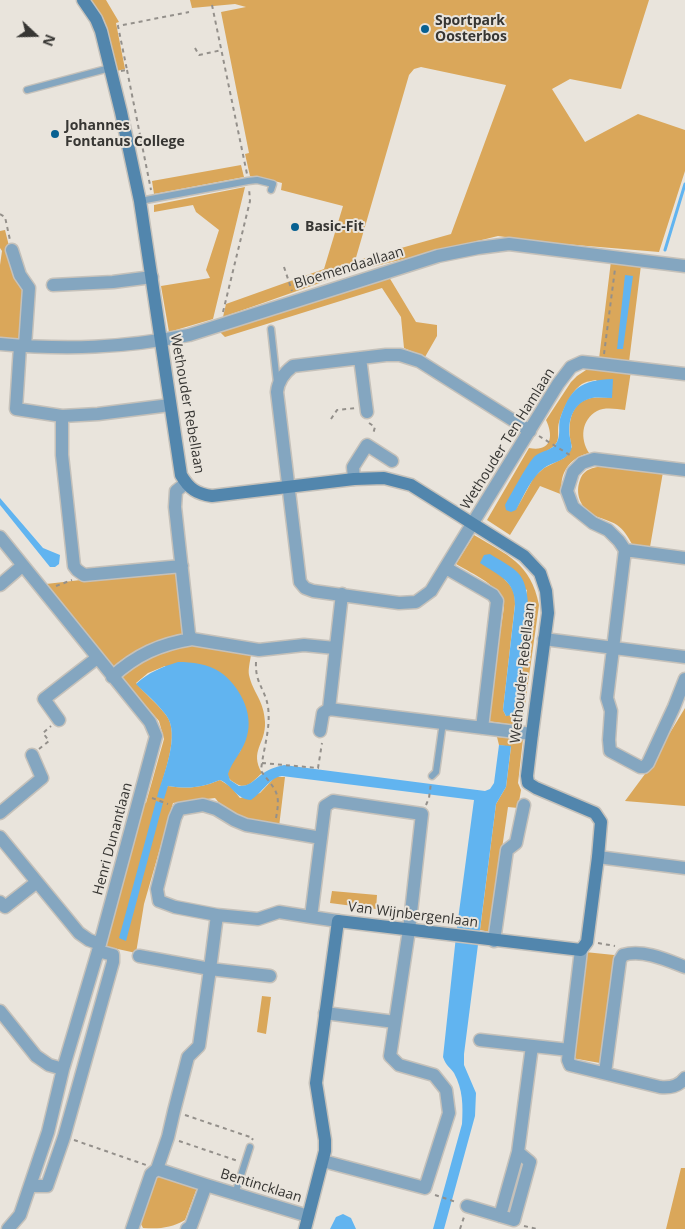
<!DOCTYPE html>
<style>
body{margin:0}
#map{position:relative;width:685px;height:1229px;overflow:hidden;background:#e9e4dc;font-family:"Open Sans",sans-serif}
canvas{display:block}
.north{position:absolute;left:10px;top:10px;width:50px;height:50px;-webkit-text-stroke:4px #e9e4dc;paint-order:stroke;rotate:111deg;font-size:14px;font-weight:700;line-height:20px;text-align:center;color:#373633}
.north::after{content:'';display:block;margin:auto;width:18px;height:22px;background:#373633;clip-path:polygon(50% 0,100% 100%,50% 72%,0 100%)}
</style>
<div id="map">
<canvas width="685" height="1229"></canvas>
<div class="north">N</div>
</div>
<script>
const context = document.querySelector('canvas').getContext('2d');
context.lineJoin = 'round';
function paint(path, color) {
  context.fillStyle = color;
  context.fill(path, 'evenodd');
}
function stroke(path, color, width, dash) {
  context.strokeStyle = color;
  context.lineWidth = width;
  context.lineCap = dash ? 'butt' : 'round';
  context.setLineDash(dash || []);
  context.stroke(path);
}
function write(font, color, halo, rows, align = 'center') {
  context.font = font + ' "Open Sans",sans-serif';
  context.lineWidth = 4;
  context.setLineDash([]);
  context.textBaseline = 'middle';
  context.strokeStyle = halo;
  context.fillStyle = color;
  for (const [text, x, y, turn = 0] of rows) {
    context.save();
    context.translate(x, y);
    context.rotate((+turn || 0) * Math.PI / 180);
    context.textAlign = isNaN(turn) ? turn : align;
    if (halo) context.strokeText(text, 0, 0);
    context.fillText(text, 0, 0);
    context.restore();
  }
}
paint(new Path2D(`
 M91,0H106L119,22L116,23L125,69L117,71L104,20Z
 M190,0H649L621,89L570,79L552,89L585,142L638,114L685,130V171L659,252L552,243L498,236L351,272L223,317L226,304L324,269L343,206L281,190L282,183L256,176H250L245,154L249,153L221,12L246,7L235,4L192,8ZM421,67L506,85L451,234L355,261L409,75L414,69Z
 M241,165L244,177L154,194L152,181Z
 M245,187L213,319L169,332L161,286L210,278L206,270L219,230L196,212L193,205L154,212V205Z
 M5,230L17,278L24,291L21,338L15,340L0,339V265L2,251L0,248V231Z
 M611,261L641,265L629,362L599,359Z
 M386,272L416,322L437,325V336L425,357L404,348L401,317L382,288L225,337L218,330Z
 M600,367L631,371L625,410C616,409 605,407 597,411C581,420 580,439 589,453C570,457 557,475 563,495L540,486L510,535L487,520L529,448C551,452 554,437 546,420L571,382L577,376L586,370ZM596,380L611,397C605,398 598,397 591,398C568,403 567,429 572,447L564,458L544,468L534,477L516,510L545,452C566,441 554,435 560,419C564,407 573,388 584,383C588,381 592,381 596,380Z
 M606,466L663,472L650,547L632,544C628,537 624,530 617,525C610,520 600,519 592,514C580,507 575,493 580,480C584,468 595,467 606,466Z
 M474,535C507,555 531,563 539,605L522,726L487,721L504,607C500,584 474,575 456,564ZM504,579L527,590L506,716L503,710L515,604C515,593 513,587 504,579Z
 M177,569L187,645L251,655C250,662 248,669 249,675C253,693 264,700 265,722C266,744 249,751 262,773C254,780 247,791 235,783C232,781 228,779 228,775C227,767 237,756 241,750L165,666L148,673L136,683C145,694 157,703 166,715C181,734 163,775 158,797L168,786C189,789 200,788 220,780L231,787L240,798L260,793L275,777H285L279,827C254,822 232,819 215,798L173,803L144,904L136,953L104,946L143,803H146L164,739L159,721L112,667L46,584Z
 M685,708V806L625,801L645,774Z
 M497,737L523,739L518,783L521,790L518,808L508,807L490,932L480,930L496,804L506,787L511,747L499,745Z
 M332,891L377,895L376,909L330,903Z
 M585,952L614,955L600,1063L572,1058Z
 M262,996L271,997L266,1034L257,1032Z
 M681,1168H685V1229H666Z
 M156,1175L197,1188L185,1220C171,1228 160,1229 143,1228L140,1222Z`), '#daa75a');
paint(new Path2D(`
 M625,275L633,276L623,349H617Z
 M613,379L612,398C605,398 598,397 592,398C573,402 567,421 570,438C571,443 573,448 570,452C565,461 552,462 544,468C531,478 524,495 516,510L511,512L506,510L505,505C510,496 529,461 535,456C543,450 552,451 557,442C561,434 558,426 560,419C570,388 581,380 613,379Z
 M0,498L43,548L60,555L59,564L55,567H50L0,505Z
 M490,554C499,560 512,566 519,574C540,598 519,685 514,715L506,716L503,710L515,605C515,580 499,576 480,563L484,555Z
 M178,662C192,662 208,664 220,672C239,685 254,713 247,736C244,750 232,761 228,774L230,780L239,786C250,786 253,781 261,775C268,769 276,767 284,765L485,791L490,789L494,783L499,745L511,746L506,787L496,804L464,1054V1065L476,1093L475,1116L444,1229H433L462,1124C463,1105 463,1090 454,1073C450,1067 446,1066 443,1057L457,927L474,800L282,776C269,778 262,793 251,800C237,800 232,785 220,780C200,788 190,789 168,786L164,799L157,797C163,775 181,735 166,715C157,703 146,694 136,684C149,672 162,667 178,662Z
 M156,801L163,803L126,941L119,938Z
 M343,1214L351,1218L356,1229H330L336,1217Z`), '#61b4f0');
stroke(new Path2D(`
 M665,250L685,184`), '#61b4f0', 3);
const lane = new Path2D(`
 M27,90L110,68
 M140,201L248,181L257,180L273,184L271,190
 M271,329L277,383
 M432,776L436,772L443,722
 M235,1194L250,1147`);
const street = new Path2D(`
 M12,250L20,275L29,288L25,346
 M53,285L113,282L152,277
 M0,344C66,350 124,348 189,335L438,256L478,248L509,244L685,266
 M20,346L16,409L62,416L98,414L170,405
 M360,358L367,412
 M62,416V455L74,566L77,570L84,575L182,566
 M530,431L419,361L400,355H386L293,366C284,373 278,381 277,392L300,582L305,588L313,591L399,603L416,602L431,591L558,384L571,367L582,362L592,363L685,374
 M685,470L594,459L582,463L573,472L567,491L573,507L593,523L608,530L619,541L625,550L607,698L611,711L609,740L610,751L640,767H644L648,763L674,707L685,679
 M354,479L353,467L367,445L392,461
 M186,483L176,491L175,507L189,634L192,639L259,650L304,645L335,648
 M0,537L150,722L156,736L98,951L63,1069L48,1132L20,1215L8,1229
 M625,550L685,558
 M446,568L493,595L497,601L482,728
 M0,585L22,566
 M544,639L685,657
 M112,677C136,655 160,644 192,639
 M329,709L532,734
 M59,720L44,699L97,658
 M320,731L323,713L329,709L342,594
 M0,813L42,778L32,755
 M0,837L79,933L89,940L100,944
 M598,857L685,868
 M0,902L5,907L37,882
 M217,915L175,907L159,901L157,889L175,818L179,809L203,805L216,809L234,820L246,825L321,838
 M494,941L507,850L516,843L524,805
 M581,950L569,1050L568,1060L570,1065L660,1087C669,1088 679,1086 685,1078
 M139,956L210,969L217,915L258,919L279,912L311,917
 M0,1011L36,1056L49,1065L63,1069
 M325,1013L395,1022
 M480,1040L569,1050
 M605,1073L620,960L623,955C643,949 667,960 685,967
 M323,1161L425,1188L449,1113L446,1090L434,1075L399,1065L390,1056L409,930L422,814L333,801L325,806L311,917L338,921
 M157,1169L206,1185L308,1216
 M31,1186H47L64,1137L113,962V955L98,951
 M467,1206L514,1220L530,1162L518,1152
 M500,1216L518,1152L532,1046
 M132,1229L151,1174L157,1169L168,1137L174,1111L188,1057L199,1046L210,969L270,976
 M187,1229L191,1226L206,1185`);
const secondary = new Path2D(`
 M83,0L96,19L101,31L121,112L140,201L181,475C189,489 197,494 212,496L354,479L384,478L411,485L524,556L540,573L546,591L548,613L532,734L527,776L528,783L536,788L595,813L601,822L598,857L587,942L581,950L338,921L316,1083L325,1140V1151L305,1229`);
stroke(lane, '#c5c1ba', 9);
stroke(street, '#c5c1ba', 15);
stroke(secondary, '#c5c1ba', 15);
stroke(new Path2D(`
 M212,5L247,174
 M195,48L199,55L222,50
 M127,70L151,190
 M121,71L127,70L118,26L189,12
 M0,214L5,217L10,240
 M284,267L292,291
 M223,312L250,201L249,188
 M604,354L615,269
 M331,419L337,410L356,408
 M369,423L375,427L373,434
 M539,436L573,457
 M56,586L72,580
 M256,662C255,684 265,688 268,707C271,729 263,749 261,771C276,791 281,792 276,818
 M39,749L49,741L43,733L51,726
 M262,763L318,768L322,743
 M152,798L168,804
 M426,805L429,798L431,783
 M598,943L615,946
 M185,1115L253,1138L252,1140
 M74,1140L146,1165
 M179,1141L238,1161
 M435,1195L456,1202
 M524,1226L537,1229
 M460,1229L464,1217`), '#94908b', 2, [4, 4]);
stroke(lane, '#84a6c0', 6);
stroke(street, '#84a6c0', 12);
stroke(secondary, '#5286ad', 12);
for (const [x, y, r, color] of [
 [425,29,5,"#076091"],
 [55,134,5,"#076091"],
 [295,227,5,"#076091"]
]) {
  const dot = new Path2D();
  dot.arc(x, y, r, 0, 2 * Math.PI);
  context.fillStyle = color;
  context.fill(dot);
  stroke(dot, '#e9e4dc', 2);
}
write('bold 14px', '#373633', '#e9e4dc', [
 ["Sportpark",435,21],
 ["Oosterbos",435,37],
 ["Johannes",65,126],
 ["Fontanus College",65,142],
 ["Basic-Fit",305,227]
], 'left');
write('14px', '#373633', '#e9e4dc', [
 ["Bloemendaallaan",349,268,-17],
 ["Wethouder Rebellaan",187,404,80],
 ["Wethouder Ten Hamlaan",508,439,-58],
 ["Wethouder Rebellaan",523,673,-84],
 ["Henri Dunantlaan",113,839,-75],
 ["Van Wijnbergenlaan",413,915,7],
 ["Bentincklaan",261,1186,17]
]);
</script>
